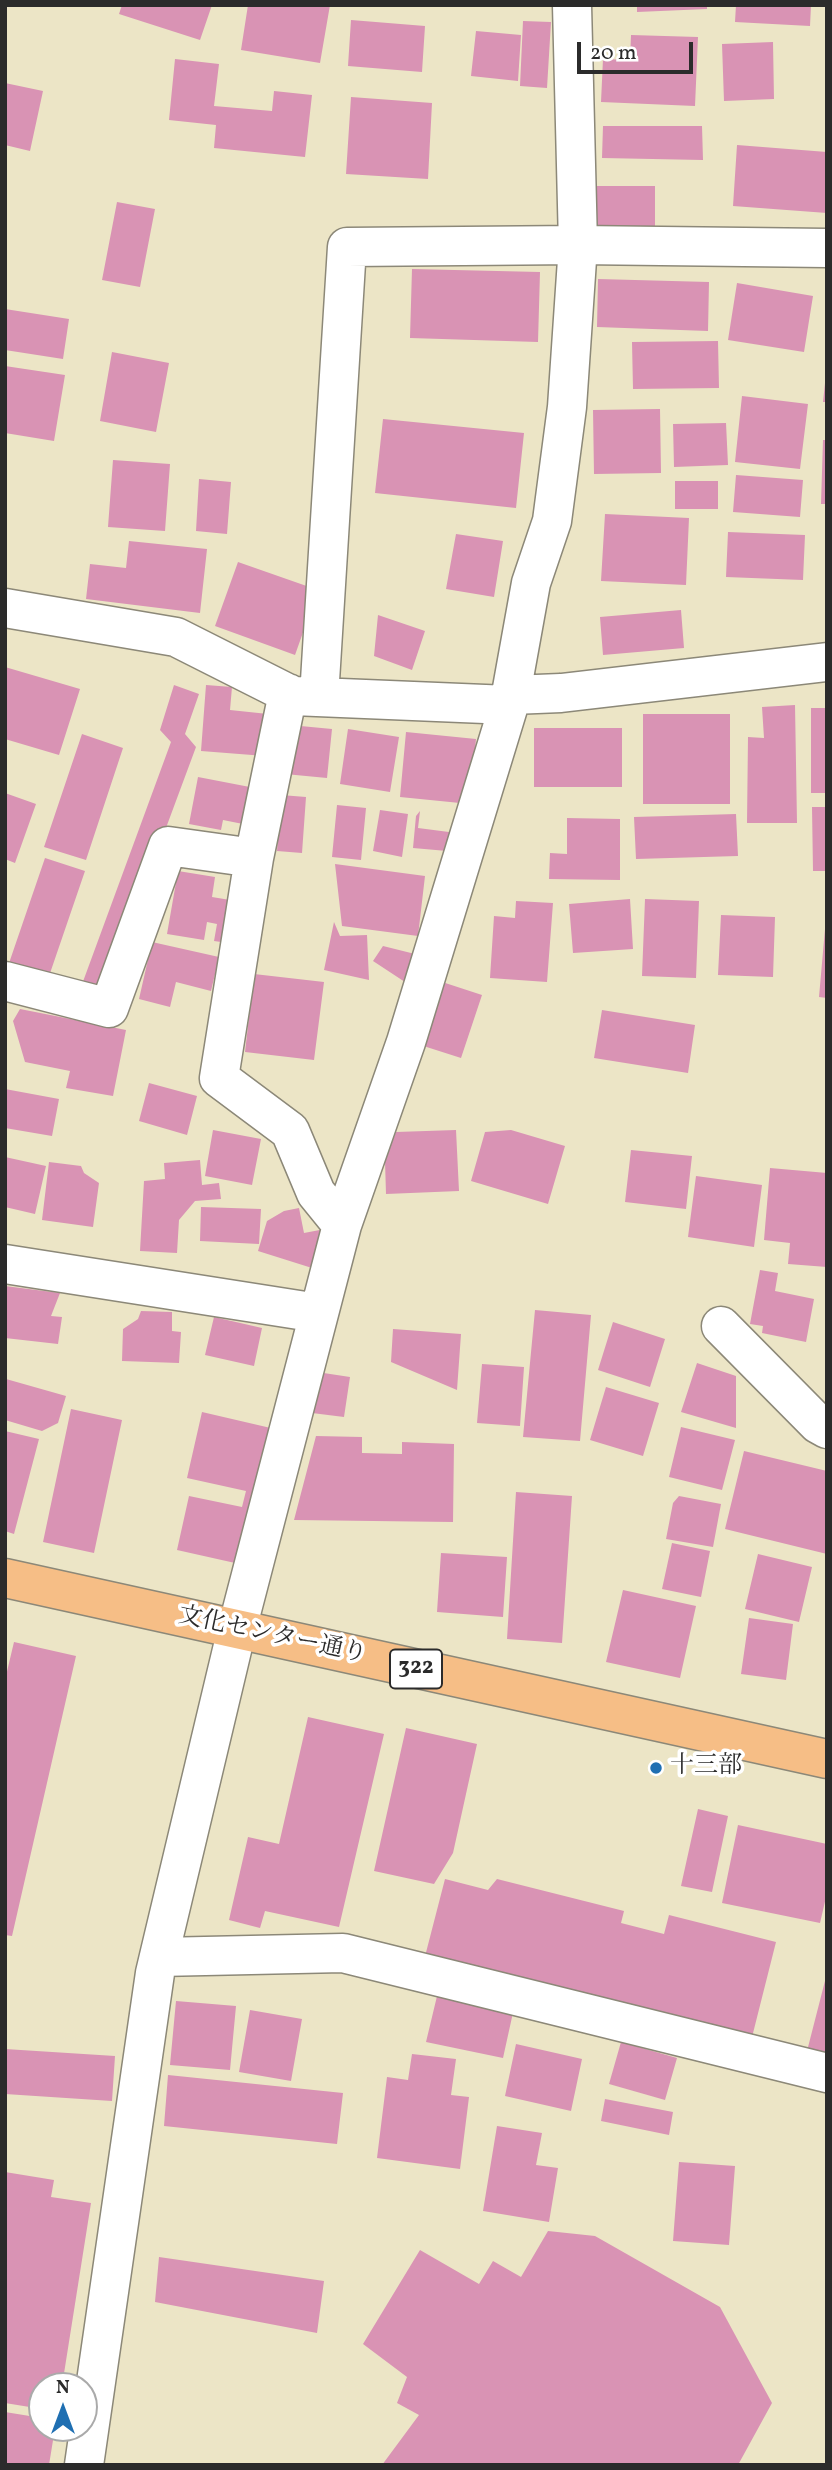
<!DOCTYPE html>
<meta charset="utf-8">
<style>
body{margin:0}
#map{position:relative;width:832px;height:2470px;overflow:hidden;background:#ece5c6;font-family:Vollkorn,serif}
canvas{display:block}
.frame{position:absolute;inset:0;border:7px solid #2b2b2b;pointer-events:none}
.north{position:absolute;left:28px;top:2372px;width:70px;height:70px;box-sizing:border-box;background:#fff;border:2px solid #aaa;border-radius:50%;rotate:0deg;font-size:19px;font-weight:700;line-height:28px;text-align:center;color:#2b2b2b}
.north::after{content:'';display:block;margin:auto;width:24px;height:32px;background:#1f6fb2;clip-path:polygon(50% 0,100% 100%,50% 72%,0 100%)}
.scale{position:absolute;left:577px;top:42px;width:116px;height:32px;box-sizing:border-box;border:4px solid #2b2b2b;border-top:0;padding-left:9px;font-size:21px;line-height:24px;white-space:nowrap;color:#2b2b2b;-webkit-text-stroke:5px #fff;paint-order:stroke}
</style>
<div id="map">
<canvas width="832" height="2470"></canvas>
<div class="frame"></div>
<div class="north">N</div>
<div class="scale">20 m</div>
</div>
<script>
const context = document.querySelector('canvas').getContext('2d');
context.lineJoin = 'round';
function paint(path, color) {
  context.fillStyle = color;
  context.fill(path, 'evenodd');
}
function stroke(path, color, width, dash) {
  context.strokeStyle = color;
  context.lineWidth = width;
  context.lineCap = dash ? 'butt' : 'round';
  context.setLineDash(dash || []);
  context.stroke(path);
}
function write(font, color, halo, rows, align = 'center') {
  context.font = font + ' Vollkorn,"Noto Serif JP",serif';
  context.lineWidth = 7;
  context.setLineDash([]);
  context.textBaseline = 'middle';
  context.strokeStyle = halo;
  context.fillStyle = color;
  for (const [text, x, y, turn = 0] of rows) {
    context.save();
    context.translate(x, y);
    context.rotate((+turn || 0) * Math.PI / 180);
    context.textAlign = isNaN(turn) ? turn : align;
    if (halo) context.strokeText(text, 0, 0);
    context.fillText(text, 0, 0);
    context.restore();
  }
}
paint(new Path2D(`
 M122,5H212L200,40L119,14Z
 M248,5H330L320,63L241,50Z
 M637,5H707V9L637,12Z
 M736,5H811L810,26L735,22Z
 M351,20L425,26L422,72L348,66Z
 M523,21L551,22L547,88L520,86Z
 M476,31L521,35L518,81L471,76Z
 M631,35L698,37L695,106L601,102L603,59L630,60Z
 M773,42L774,99L724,101L722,44Z
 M175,59L219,64L214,106L272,111L274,91L312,95L305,157L214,148L216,125L169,120Z
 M5,83L43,91L30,151L5,145Z
 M351,97L432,103L428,179L346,174Z
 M603,126H702L703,160L602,158Z
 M737,145L827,152V213L733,206Z
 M597,186H655V240H597Z
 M117,202L155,209L140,287L102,280Z
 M412,269L540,272L538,342L410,338Z
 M598,279L709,282L708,331L597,327Z
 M737,283L813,296L804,352L728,340Z
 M5,309L69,319L63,359L5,350Z
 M718,341L719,388L633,389L632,342Z
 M112,352L169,363L156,432L100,421Z
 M5,366L65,375L54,441L5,433Z
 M825,383H827V402H823Z
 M742,396L808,404L800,469L735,462Z
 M660,409L661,473L594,474L593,410Z
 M383,419L524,433L516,508L375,493Z
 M726,423L728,465L674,467L673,424Z
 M823,440H827V504H821Z
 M113,460L170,464L165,531L108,527Z
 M736,475L803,480L800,517L733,512Z
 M199,479L231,482L227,534L196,531Z
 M675,481H718V509H675Z
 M605,514L689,518L686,585L601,581Z
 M728,532L805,535L803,580L726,577Z
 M456,534L503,541L494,597L446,589Z
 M129,541L207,549L200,613L86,599L90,564L126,568Z
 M238,562L318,590L295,655L215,626Z
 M681,610L684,648L603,655L600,617Z
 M378,615L425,631L412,670L374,656Z
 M5,667L80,689L59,755L5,739Z
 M174,685L199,694L185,734L196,747L104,995L81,987L171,742L160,730Z
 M206,685L232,687L230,710L268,714L265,756L201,751Z
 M795,705L797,823H747L748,737L764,738L762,707Z
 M811,708H827V793H811Z
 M643,714H730V804H643Z
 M290,725L332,729L327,778L285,774Z
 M534,728H622V787H534Z
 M348,729L399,737L390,792L340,784Z
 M406,732L476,739L470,804L400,797Z
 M82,734L123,748L86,860L44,847Z
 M198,777L255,788L248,825L223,820L221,830L189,824Z
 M5,793L36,804L15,863L5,859Z
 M281,795L306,797L302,853L277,851Z
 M337,805L366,808L361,860L332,857Z
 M812,807H827V871H813Z
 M380,810L408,814L402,857L373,851Z
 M420,811L418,828L449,832L447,851L413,848L416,816Z
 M736,814L738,856L636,859L634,817Z
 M567,818L620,819V880L549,879L550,853L567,854Z
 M45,858L85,871L47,982L7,969Z
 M335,864L425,876L418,936L342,926Z
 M178,871L215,877L212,897L236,901L228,943L214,941L217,924L207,922L204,940L167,934Z
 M630,899L633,949L573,953L569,904Z
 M645,899L699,901L696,978L642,976Z
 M516,901L553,903L547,982L490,978L494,916L515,918Z
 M721,915L775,917L773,977L718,975Z
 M334,922L340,936L367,935L369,980L324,970Z
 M825,929H827V998L819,997Z
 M152,942L219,957L211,991L176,982L170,1007L139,999Z
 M383,946L415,954L408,984L373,961Z
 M254,974L324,982L314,1060L245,1052Z
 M433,979L482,995L461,1058L411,1042Z
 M20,1009L126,1030L113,1096L66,1088L70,1071L25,1062L13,1021Z
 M602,1010L695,1025L688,1073L594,1058Z
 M149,1083L197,1096L187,1135L139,1121Z
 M5,1089L59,1099L52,1136L5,1128Z
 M213,1130L261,1139L252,1185L205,1176Z
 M456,1130L459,1191L386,1194L385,1161L396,1132Z
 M511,1130L565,1146L548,1204L471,1181L485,1132Z
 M631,1150L692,1156L686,1209L625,1202Z
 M5,1157L46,1166L35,1214L5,1207Z
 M200,1160L202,1185L219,1183L221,1199L195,1201L179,1220L177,1253L140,1251L144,1181L165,1179L164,1163Z
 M49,1162L81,1166L84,1173L99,1183L93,1227L42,1220Z
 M770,1168L827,1173V1267L788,1264L790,1243L764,1240Z
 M696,1176L762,1185L754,1247L688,1237Z
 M201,1207L261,1209L259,1244L200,1241Z
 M299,1208L304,1233L325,1229L312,1268L258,1251L267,1221L284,1211Z
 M760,1270L778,1273L775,1291L814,1299L806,1342L762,1333L763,1326L750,1324Z
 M5,1286L60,1293L51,1316L62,1317L58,1344L5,1338Z
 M535,1310L591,1315L580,1441L523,1437Z
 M141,1311L172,1312V1331L181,1332L179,1363L122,1361L123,1329L138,1319Z
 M214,1317L262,1328L254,1366L205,1355Z
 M613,1322L665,1339L650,1387L598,1370Z
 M393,1329L461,1334L457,1390L391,1362Z
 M697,1363L736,1376V1428L681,1412Z
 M482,1364L524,1367L520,1426L477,1423Z
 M317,1372L350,1377L344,1417L312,1413Z
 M6,1379L66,1396L58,1423L42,1431L5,1420Z
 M606,1387L659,1403L643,1456L590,1440Z
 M71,1409L122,1420L94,1553L43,1542Z
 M202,1412L275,1429L244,1565L177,1550L189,1496L242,1507L246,1491L187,1478Z
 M681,1427L735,1440L722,1490L669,1477Z
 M5,1431L39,1439L14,1534L5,1531Z
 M316,1436L362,1437V1453L402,1454V1442L454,1444L453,1522L294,1520Z
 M744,1451L827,1471V1554L725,1529Z
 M516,1492L572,1496L562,1643L507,1639Z
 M679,1496L721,1504L713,1547L666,1539L673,1503Z
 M672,1543L710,1551L701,1597L662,1589Z
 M441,1553L507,1557L503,1617L437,1612Z
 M758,1554L812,1567L799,1622L745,1609Z
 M623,1590L696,1606L680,1678L606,1662Z
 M749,1618L793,1624L786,1680L741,1674Z
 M14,1642L76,1656L12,1936L5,1935V1680Z
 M308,1717L384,1734L339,1927L265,1911L260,1928L229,1920L248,1837L279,1844Z
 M406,1728L477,1744L453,1853L434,1884L374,1871Z
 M698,1809L728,1816L712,1892L681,1886Z
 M738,1825L827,1844V1893L820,1923L722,1903Z
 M445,1879L488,1890L497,1879L624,1911L621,1923L664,1934L669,1915L776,1942L749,2049L422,1968Z
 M826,1977L827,1978V2060L806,2055Z
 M438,1992L514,2008L503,2058L426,2042Z
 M176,2001L236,2006L230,2070L170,2065Z
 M250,2010L302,2019L291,2081L239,2072Z
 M621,2042L677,2058L665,2100L609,2084Z
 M516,2044L582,2059L571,2111L505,2096Z
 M5,2049L115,2056L112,2101L5,2094Z
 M412,2054L456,2059L451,2095L469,2097L460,2169L377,2158L387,2077L408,2080Z
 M168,2075L343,2093L337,2144L164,2126Z
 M605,2099L673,2112L669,2135L601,2121Z
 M497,2126L542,2133L536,2165L558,2168L549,2222L483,2211Z
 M679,2162L735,2166L729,2245L673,2241Z
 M5,2172L54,2180L51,2197L91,2203L62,2386H42V2409L5,2403Z
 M548,2231L595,2236L720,2307L772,2403L738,2465H382L419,2415L397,2403L407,2377L363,2344L420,2250L479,2284L493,2261L521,2277Z
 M159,2257L324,2281L317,2333L155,2302Z
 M5,2412L42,2418V2428H55L49,2465H5Z`), '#d993b4');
const minor = new Path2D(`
 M5,608L176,637L293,696L509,705
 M288,693L254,858L219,1078L290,1131L316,1193L342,1225
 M512,695L561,693L827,662
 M319,697L347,247L578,245L827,248
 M5,981L109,1008L168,846L254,858
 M5,1264L318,1313
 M721,1326L818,1424L827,1429
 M159,1957L343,1953L827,2073
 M84,2465L155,1973L237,1629L342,1225L406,1042L509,705L531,583L552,521L567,407L578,245L572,5`);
const highway = new Path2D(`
 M5,1578L827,1759`);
stroke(minor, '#8c8878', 41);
stroke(highway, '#8c8878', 41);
stroke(minor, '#fff', 38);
stroke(highway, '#f6be86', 38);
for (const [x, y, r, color] of [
 [656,1768,7,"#1f6fb2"]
]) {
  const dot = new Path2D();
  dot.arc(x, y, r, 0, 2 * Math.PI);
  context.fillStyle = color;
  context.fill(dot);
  stroke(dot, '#fff', 2.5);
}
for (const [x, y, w] of [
 [416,1669,52]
]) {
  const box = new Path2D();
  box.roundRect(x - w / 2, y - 19.5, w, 39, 5);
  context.fillStyle = '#fff';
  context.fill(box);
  stroke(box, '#2b2b2b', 2);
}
write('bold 23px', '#2b2b2b', null, [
 ["322",416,1669]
]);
write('24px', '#2b2b2b', '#fff', [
 ["文化センター通り",272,1637,12]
]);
write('24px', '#2b2b2b', '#fff', [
 ["十三部",670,1768]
], 'left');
</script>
